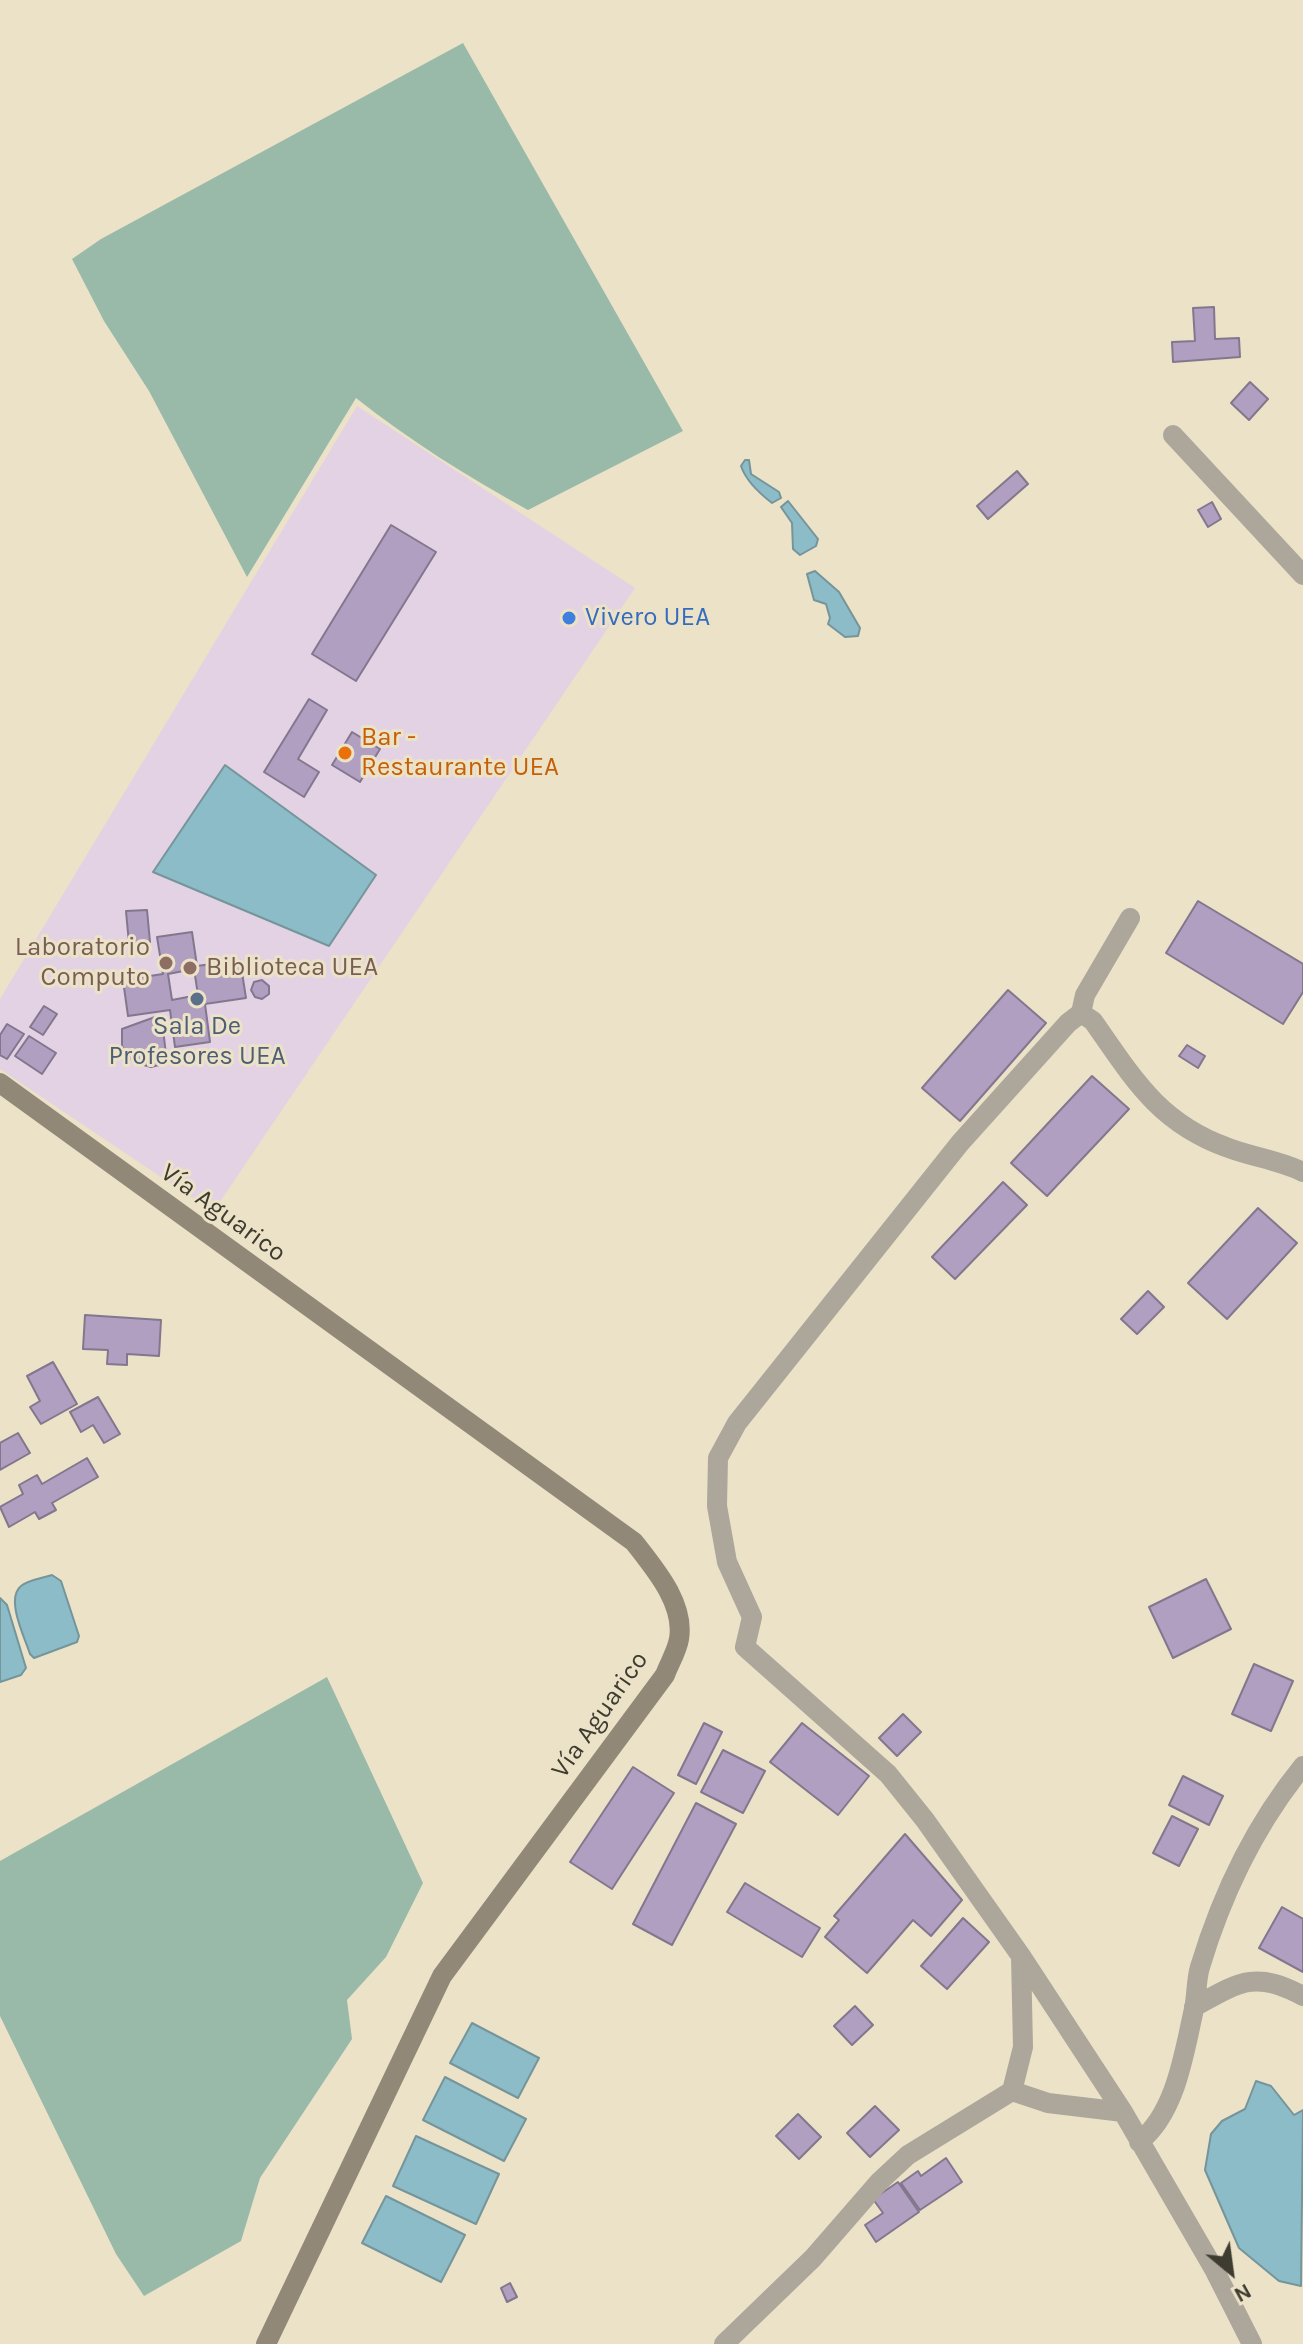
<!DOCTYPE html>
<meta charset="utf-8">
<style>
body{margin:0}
#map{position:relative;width:1303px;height:2344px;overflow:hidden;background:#ebe2c7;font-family:Karla,sans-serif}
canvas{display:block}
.north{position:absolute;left:1191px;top:2232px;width:80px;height:80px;-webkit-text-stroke:6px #ebe2c7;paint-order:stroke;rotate:151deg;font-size:22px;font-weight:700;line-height:32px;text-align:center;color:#3e3b30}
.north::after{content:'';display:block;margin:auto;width:28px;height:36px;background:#3e3b30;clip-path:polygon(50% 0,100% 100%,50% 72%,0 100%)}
</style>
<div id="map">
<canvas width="1303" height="2344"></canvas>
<div class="north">N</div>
</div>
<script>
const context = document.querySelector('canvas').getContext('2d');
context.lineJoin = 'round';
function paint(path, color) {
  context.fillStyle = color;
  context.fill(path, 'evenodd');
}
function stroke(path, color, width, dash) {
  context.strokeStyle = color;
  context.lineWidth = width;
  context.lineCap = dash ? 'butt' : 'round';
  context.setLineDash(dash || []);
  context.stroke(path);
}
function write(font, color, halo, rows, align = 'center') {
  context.font = font + ' Karla,sans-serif';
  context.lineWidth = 6;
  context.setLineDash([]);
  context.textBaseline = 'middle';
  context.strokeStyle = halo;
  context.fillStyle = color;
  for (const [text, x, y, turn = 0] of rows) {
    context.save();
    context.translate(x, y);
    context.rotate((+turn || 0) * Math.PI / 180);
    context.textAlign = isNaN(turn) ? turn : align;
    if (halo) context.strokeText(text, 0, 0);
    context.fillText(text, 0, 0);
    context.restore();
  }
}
paint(new Path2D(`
 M357,406L635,588L213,1212L0,1069V999Z`), '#e3d2e3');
paint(new Path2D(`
 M463,43L683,431L528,510C467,476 410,441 356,398L247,577L149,391L104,321L72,259L101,239Z
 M327,1677L423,1883L386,1957L347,2000L352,2039L260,2178L241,2241L144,2296L116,2254L0,2016V1861Z`), '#99b9a9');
const water = new Path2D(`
 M745,460H749L751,474L779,492L781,498L772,503C759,493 746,481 741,466Z
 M788,501L818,539L816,546L800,555L793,549L792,523L781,507Z
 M815,571L839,592L860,628L858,636L845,637L828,624L830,618L826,604L814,600L807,574Z
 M225,765L376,875L329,946L153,872Z
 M52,1575L61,1581L79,1636L77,1642L34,1658L30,1654C25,1638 5,1599 21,1586C28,1580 43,1578 52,1575Z
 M0,1598L7,1605L26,1668L21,1675L0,1682Z
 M472,2023L539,2058L518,2098L450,2063Z
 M445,2077L526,2119L504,2161L423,2120Z
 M1256,2081L1271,2086L1294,2115L1303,2110L1301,2286L1279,2281L1239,2248L1205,2170L1211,2134L1222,2121L1245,2109Z
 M416,2136L499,2174L476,2224L393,2186Z
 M386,2196L465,2235L441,2282L362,2243Z`);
paint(water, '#8cbcc8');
stroke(water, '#75959a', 2);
const building = new Path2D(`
 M1214,307L1215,339L1239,338L1240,357L1173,362L1172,342L1195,341L1193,308Z
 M1250,382L1268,399L1249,420L1231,403Z
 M1017,471L1028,484L988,519L977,506Z
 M1212,502L1221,519L1208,527L1198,510Z
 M391,525L436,552L356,681L312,654Z
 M309,699L327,710L298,759L319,772L304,797L264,772Z
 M352,732L380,749L360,782L332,765Z
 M1198,901L1303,964V992L1283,1024L1166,953Z
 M147,910L150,942L129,944L126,911Z
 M192,932L197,966L240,960L246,998L205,1004L210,1042L175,1047L170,1010L128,1016L123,980L163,974L157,937ZM194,969L198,995L172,1000L168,974Z
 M262,980L269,986V994L262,999L255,997L251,990L254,982Z
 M1008,990L1046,1023L960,1121L922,1088Z
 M44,1006L57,1014L43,1035L30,1027Z
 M155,1017L162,1020L167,1063L151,1067L133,1062L122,1046V1029Z
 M7,1024L24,1034L7,1059L0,1055V1035Z
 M29,1036L56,1053L42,1074L15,1056Z
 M1187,1045L1205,1056L1198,1068L1179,1056Z
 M1092,1076L1129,1109L1047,1196L1011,1163Z
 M1003,1182L1027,1205L955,1279L932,1257Z
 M1258,1208L1297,1243L1227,1319L1188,1283Z
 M1148,1291L1164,1307L1137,1334L1121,1319Z
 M85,1315L161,1320L159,1356L127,1354V1365L107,1364L108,1350L83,1349Z
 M53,1362L77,1404L41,1424L30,1407L40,1401L27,1376Z
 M98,1397L120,1434L104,1443L93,1425L81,1432L70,1412Z
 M18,1433L30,1453L0,1470V1443Z
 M87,1458L98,1477L52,1503L56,1510L39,1519L35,1512L9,1527L0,1507L23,1494L19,1485L37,1475L42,1484Z
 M1206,1579L1231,1629L1173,1658L1149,1607Z
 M1254,1664L1293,1681L1271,1731L1232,1714Z
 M903,1714L921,1732L897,1756L879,1738Z
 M704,1723L722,1732L696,1784L678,1775Z
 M802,1723L869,1776L838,1815L770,1762Z
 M723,1750L765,1771L743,1813L701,1792Z
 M633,1767L674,1793L612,1889L570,1862Z
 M1183,1776L1223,1796L1209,1825L1169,1805Z
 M696,1803L736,1824L672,1945L633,1924Z
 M1172,1816L1198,1829L1179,1866L1153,1853Z
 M905,1834L962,1900L931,1936L913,1920L867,1973L825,1937L839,1920L834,1916Z
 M745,1883L820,1928L802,1957L727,1912Z
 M1282,1907L1303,1919V1972L1259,1948Z
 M963,1918L989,1942L947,1989L921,1966Z
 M855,2006L873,2025L852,2045L834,2026Z
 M875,2106L899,2130L870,2157L847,2133Z
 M798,2114L821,2137L799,2159L776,2136Z
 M946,2158L962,2182L920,2210L901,2183L918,2171L921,2176Z
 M898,2182L919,2212L876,2242L865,2225L883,2213L873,2199Z
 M510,2283L517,2297L507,2302L501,2288Z`);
paint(building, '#b19fc2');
stroke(building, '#83778e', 2);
stroke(new Path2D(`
 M1173,435L1303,575
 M1081,1013L1085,995L1130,918
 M1194,2007C1239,1982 1255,1970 1303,1996
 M1012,2091L1023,2047L1021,1956
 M1139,2142C1176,2113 1184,2053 1194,2009C1197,1995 1196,1980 1200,1967C1222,1894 1255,1825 1303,1766
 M724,2344L813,2258L879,2182L908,2155L1012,2091L1048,2103L1123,2112
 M1252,2344L1214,2269L1123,2112L1021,1956L925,1820L888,1774L745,1647L752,1617L727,1562L717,1506L718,1458L737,1423L960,1143L1068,1023L1081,1013L1093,1021C1133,1078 1158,1122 1226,1147C1251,1157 1279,1160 1303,1172`), '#aca69b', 20);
stroke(new Path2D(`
 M0,1083L634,1542C654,1568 685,1603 679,1639C677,1651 669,1664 665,1675L442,1976L266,2344`), '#928878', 20);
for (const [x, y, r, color] of [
 [569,618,8,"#3f7fe0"],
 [345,753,8,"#e8710a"],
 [166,963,8,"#8d6e63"],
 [190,968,8,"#8d6e63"],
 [197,999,8,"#5c6f8a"]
]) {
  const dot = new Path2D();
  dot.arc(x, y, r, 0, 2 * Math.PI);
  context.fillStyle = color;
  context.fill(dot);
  stroke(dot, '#ebe2c7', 3);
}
write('26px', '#366cbe', '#ebe2c7', [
 ["Vivero UEA",585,618]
], 'left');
write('26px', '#c56008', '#ebe2c7', [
 ["Bar -",361,738],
 ["Restaurante UEA",361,768]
], 'left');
write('26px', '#785e54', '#ebe2c7', [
 ["Laboratorio",150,948],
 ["Computo",150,978],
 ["Biblioteca UEA",206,968,"left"]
], 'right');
write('26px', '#4e5e75', '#ebe2c7', [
 ["Sala De",197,1027],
 ["Profesores UEA",197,1057]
]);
write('26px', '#3e3b30', '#ebe2c7', [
 ["Vía Aguarico",223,1213,36],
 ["Vía Aguarico",600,1715,-55]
]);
</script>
